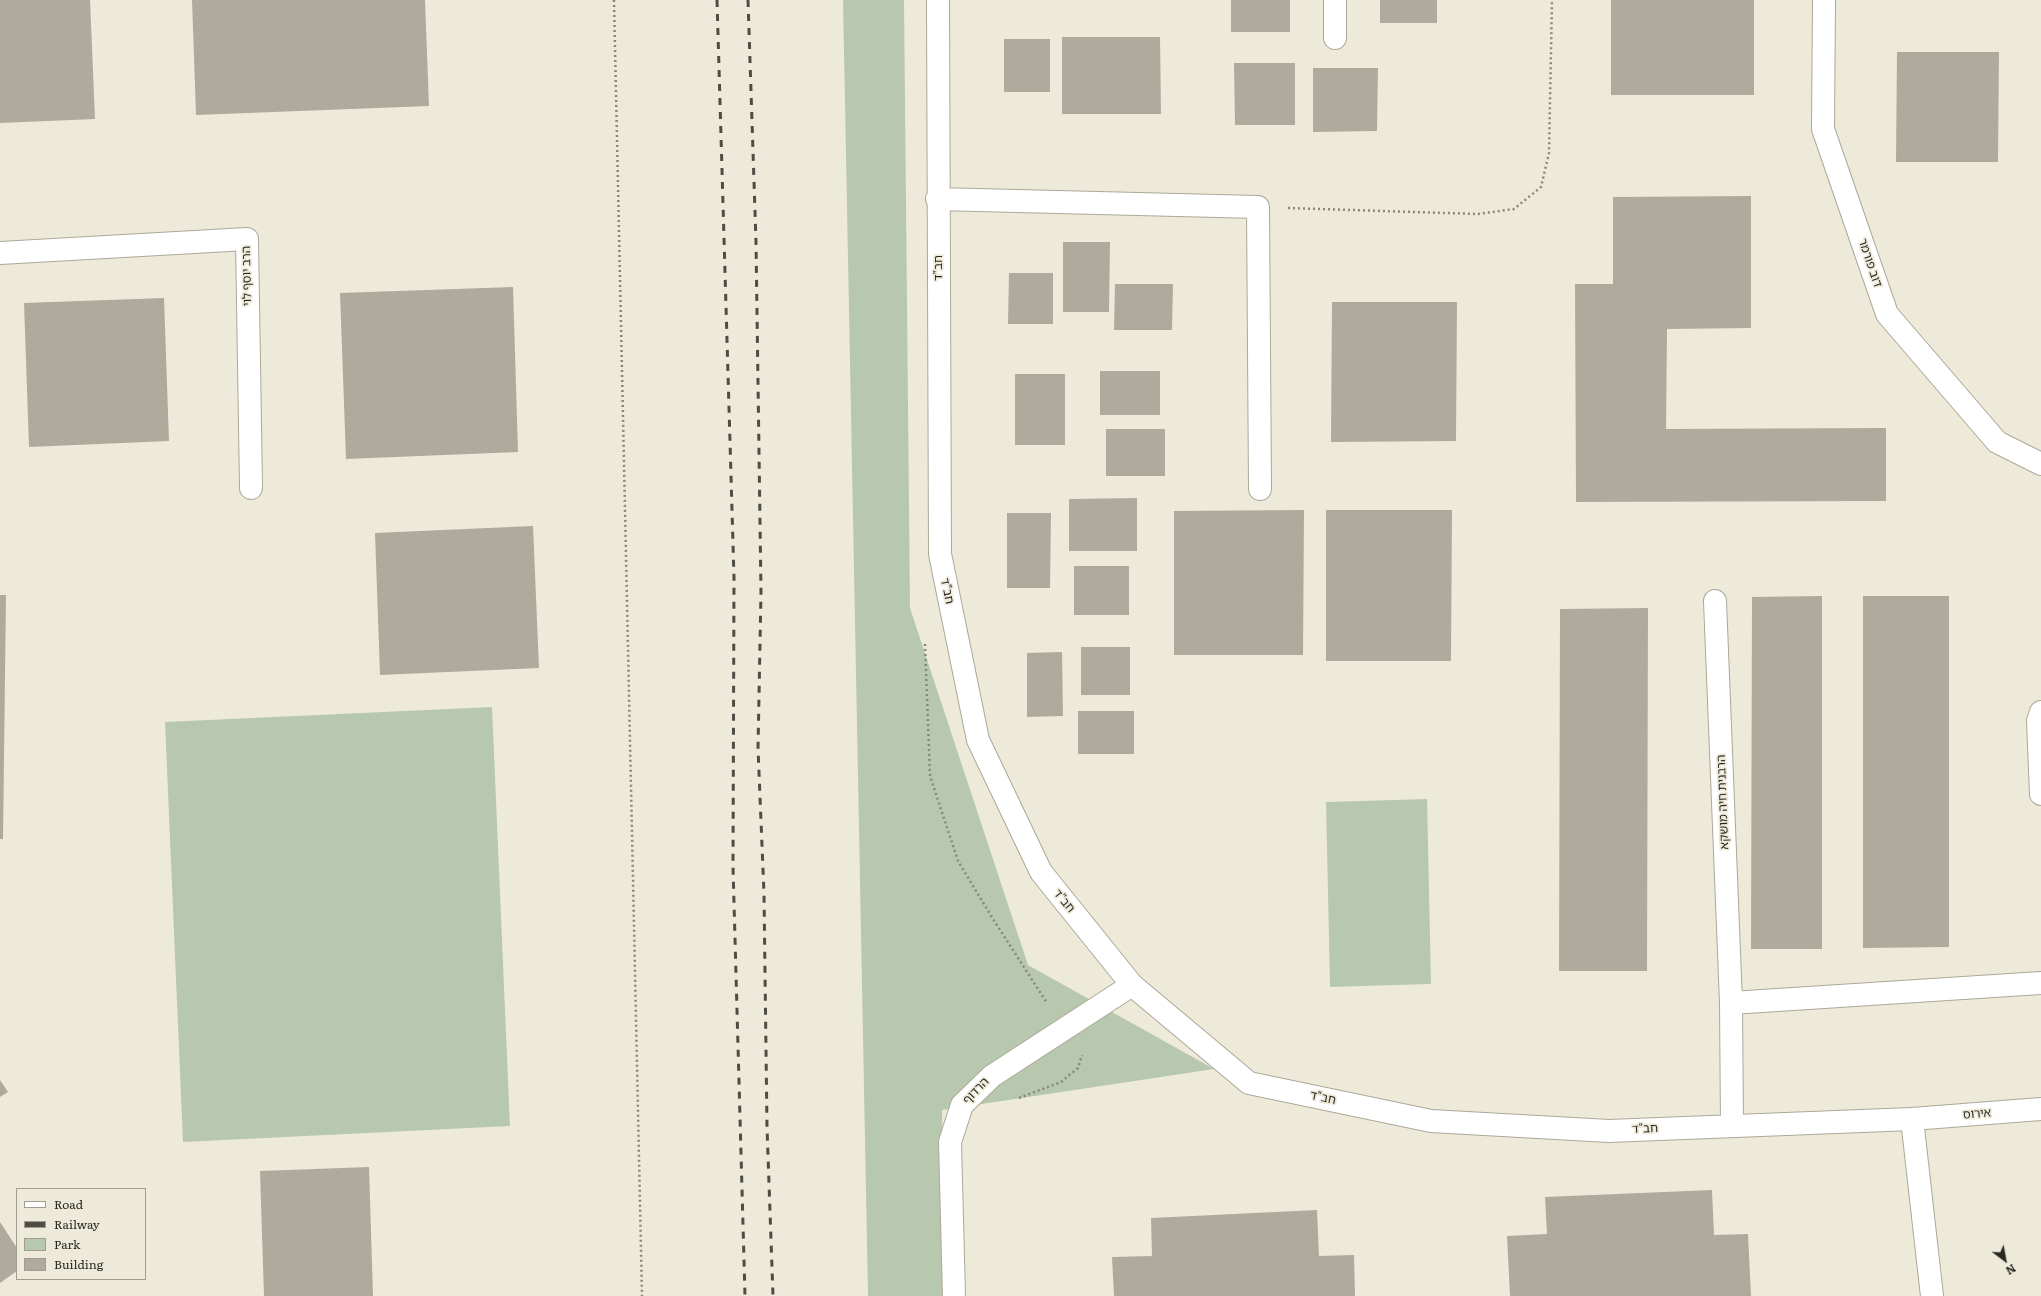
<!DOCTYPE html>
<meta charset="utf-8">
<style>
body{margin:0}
#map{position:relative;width:2041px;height:1296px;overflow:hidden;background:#eeeada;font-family:Literata,serif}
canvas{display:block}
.legend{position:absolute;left:16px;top:1188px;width:130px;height:92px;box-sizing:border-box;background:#eeeada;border:1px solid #a09c90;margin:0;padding:5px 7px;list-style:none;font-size:12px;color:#2a2822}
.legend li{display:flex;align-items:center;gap:8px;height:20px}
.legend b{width:20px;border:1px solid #a09c90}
.north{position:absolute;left:1985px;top:1240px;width:40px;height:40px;-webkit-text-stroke:3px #eeeada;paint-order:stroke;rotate:148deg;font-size:11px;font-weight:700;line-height:16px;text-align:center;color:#2a2822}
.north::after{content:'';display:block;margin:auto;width:14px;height:18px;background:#2a2822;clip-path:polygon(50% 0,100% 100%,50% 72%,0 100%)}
</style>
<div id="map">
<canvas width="2041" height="1296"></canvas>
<ul class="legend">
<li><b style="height:5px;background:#fff"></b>Road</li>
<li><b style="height:5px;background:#4f4c44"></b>Railway</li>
<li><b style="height:11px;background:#b8c8af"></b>Park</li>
<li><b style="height:11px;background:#afab9c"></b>Building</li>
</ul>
<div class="north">N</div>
</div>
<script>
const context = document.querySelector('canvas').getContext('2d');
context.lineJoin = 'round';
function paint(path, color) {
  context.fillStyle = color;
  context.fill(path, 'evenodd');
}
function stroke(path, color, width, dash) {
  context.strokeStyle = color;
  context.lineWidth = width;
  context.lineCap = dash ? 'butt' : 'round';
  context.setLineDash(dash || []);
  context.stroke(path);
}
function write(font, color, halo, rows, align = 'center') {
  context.font = font + ' Literata,"Noto Sans Hebrew",serif';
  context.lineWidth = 3.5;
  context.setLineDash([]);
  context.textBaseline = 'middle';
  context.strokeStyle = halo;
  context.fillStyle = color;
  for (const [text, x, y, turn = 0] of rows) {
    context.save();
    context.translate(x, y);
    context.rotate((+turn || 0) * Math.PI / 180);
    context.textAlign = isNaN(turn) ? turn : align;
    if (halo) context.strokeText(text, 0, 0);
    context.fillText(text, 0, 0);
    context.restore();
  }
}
paint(new Path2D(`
 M843,0H904L910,608L1028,965L1214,1069L942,1110L944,1296H868Z
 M492,707L510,1126L183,1142L165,722Z
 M1427,799L1431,984L1330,987L1326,802Z`), '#b8c8af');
paint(new Path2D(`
 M0,0H90L95,119L0,123Z
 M192,0H425L429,106L196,115Z
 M1231,0H1290V32H1231Z
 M1380,0H1437V23H1380Z
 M1611,0H1754V95H1611Z
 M1062,37H1160L1161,114H1062Z
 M1004,39H1050V92H1004Z
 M1897,52H1999L1998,162H1896Z
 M1234,63H1295V125H1235Z
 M1313,68H1378L1377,131L1313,132Z
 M1751,196V328L1667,329L1666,429L1886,428V501L1576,502L1575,284H1613V197Z
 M1063,242H1110L1109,312H1063Z
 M1009,273H1053V324H1008Z
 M1115,284H1173L1172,330H1114Z
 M513,287L518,452L346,459L340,293Z
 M164,298L169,441L29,447L24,303Z
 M1332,302H1457L1456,441L1331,442Z
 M1100,371H1160V415H1100Z
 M1015,374H1065V445H1015Z
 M1106,429H1165V476H1106Z
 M1137,498V551H1069V499Z
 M1304,510L1303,655H1174V511Z
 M1326,510H1452L1451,661H1326Z
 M1007,513H1051L1050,588H1007Z
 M533,526L539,668L380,675L375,533Z
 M1074,566H1129V615H1074Z
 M0,595H6L3,839H0Z
 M1822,596V949H1751L1752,597Z
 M1863,596H1949V947L1863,948Z
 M1648,608L1647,971H1559L1560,609Z
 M1081,647H1130V695H1081Z
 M1062,652L1063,716L1027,717V653Z
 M1078,711H1134V754H1078Z
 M0,1080L8,1092L0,1097Z
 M369,1167L373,1296H264L260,1171Z
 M1712,1190L1714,1235L1748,1234L1751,1296H1510L1507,1236L1547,1234L1545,1197Z
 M1317,1210L1319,1256L1354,1255L1355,1296H1114L1112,1257L1152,1256L1151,1218Z
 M0,1222L17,1248V1271L0,1283Z`), '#afab9c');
const minor = new Path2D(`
 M938,0L940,554L978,740L1041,872L1132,985L1249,1083L1431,1121L1609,1131L1912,1119L2041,1109
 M1335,0V38
 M1824,0L1823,129L1887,314L1997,442L2041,464
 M937,199L1258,207L1260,489
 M0,253L247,239L251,488
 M1715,601L1731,1003L2041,983
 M2041,712L2038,721L2041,794
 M1731,1003L1732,1126
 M1912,1119L1932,1296
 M954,1296L950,1142L962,1105L992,1076L1132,985`);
stroke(minor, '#aca899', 24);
stroke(new Path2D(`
 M614,0L642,1296
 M1288,208L1478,214L1514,209L1541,187L1549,153L1552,0
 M925,644L930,776L958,861L993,919L1047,1003
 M1019,1098L1061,1082L1078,1068L1082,1055`), '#89867b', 2.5, [2, 3]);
stroke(minor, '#fff', 22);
stroke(new Path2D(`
 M717,0L734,578L733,867L745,1296
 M748,0L756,242L761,592L758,748L764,894L767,1127L773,1296`), '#4f4c44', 3, [7, 7]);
write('12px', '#2a2822', '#eeeada', [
 ["דוב פורמר",1870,263,71],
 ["חב\"ד",938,268,-90],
 ["הרב יוסף לוי",247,276,-91],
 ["חב\"ד",947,591,78],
 ["הרבנית חיה מושקא",1723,802,-92],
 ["חב\"ד",1064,901,51],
 ["הרדוף",976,1091,-46],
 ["חב\"ד",1323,1098,12],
 ["אירוס",1977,1114,-5],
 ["חב\"ד",1645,1129,-2]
]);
</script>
